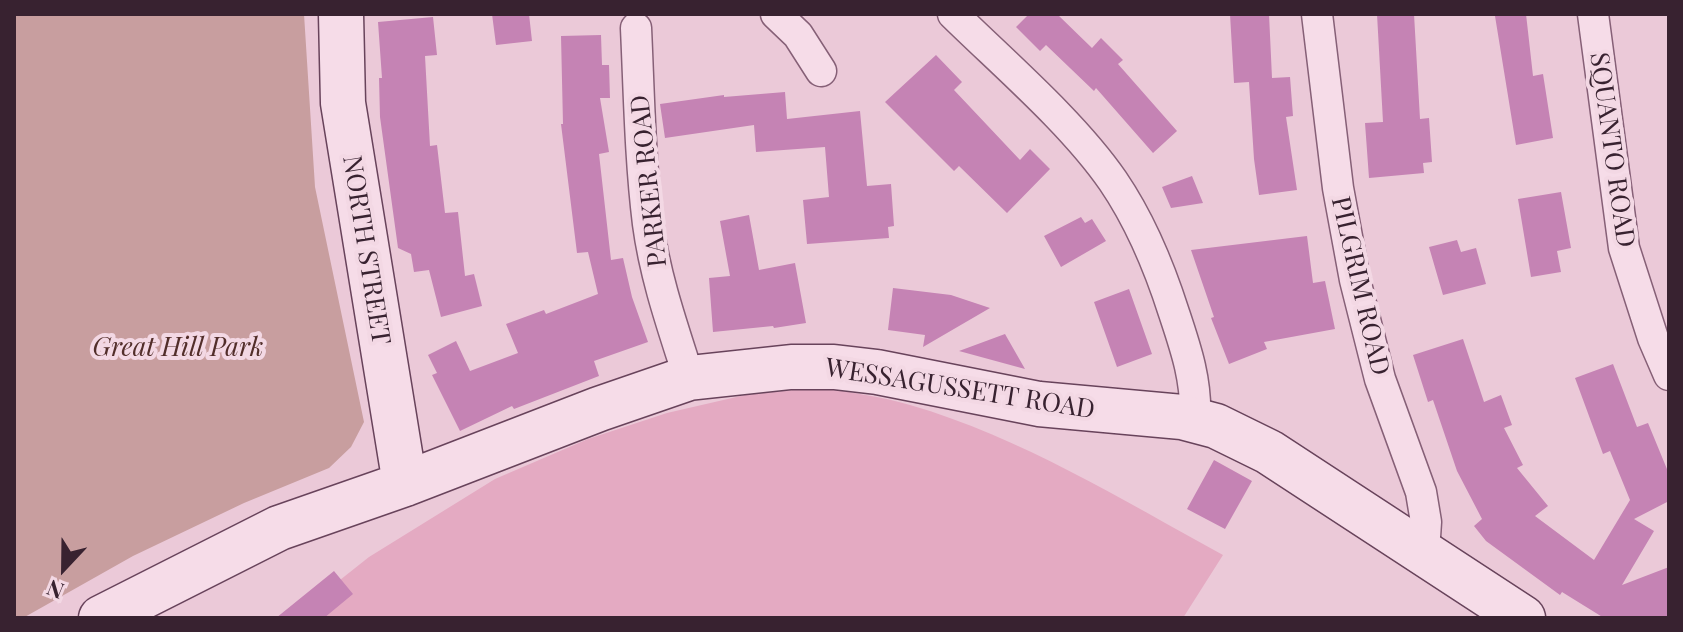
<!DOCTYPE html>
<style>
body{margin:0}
#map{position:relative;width:1683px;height:632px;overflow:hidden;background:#ebc9d8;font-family:"Playfair Display",serif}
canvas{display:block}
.frame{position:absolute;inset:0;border:16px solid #382230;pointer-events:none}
.north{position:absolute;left:24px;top:528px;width:80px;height:80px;-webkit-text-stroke:6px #f3d8e4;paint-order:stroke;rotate:202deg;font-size:22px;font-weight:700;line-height:32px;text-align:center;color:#382230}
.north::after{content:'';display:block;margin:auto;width:28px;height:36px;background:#382230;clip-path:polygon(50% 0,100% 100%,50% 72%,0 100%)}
</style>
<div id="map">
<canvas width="1683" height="632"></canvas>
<div class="frame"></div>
<div class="north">N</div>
</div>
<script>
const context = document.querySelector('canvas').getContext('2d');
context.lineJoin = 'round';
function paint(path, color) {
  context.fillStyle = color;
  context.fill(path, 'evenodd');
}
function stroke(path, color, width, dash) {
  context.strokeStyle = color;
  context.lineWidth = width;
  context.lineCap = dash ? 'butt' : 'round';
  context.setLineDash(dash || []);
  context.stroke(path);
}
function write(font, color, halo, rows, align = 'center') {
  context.font = font + ' "Playfair Display",serif';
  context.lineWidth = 8;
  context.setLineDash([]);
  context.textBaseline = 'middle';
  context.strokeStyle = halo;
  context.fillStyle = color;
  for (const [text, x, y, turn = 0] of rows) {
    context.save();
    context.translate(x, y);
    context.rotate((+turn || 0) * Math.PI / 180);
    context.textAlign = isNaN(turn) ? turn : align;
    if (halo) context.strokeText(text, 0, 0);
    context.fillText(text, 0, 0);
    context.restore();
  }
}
paint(new Path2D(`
 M14,14H304L315,187L364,422L351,447L329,468L244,503L133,556L23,618H14Z`), '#c89e9f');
paint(new Path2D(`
 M821,387C850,393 881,396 910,405C1021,437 1122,500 1223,555L1183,618H292L369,557L495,479L588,439L667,413L745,395Z`), '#e4aac2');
paint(new Path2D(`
 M492,14H529L532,41L496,45Z
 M1029,14H1057L1092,48L1101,38L1123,60L1118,64L1177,131L1153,153L1096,88L1094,91L1046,45L1040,51L1016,27Z
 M1230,14H1269L1272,78L1290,77L1293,116L1286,117L1297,190L1259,195L1254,159L1249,82L1234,83Z
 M1377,14H1414L1420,119L1429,118L1432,162L1423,163L1424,173L1369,178L1365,123L1383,122Z
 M1526,14L1533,76L1543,74L1553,138L1516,145L1495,16Z
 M433,17L437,55L425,56L430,146L437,145L445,213L458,212L465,276L474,274L482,306L441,317L429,270L414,272L411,254L398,248L380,117L379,78H382L378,22Z
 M601,35L602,65H609L610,98H600L609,152L599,154L611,260L623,258L632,297L648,342L594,361L599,376L514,409L512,406L460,431L432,375L437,373L428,355L456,341L470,371L518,353L506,324L544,310L546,314L598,294L588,252L577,253L561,124H563L561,36Z
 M936,55L962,82L954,90L1020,160L1030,149L1050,169L1007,213L959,166L954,171L885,102Z
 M785,92L787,119L860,111L867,186L891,184L894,226L888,227L889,238L807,244L803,200L829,197L825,147L756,152L754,125L665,138L660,104L724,95V97Z
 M1192,176L1203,203L1171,208L1162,187Z
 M1561,192L1571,248L1557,251L1561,272L1531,277L1518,199Z
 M749,215L759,270L795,263L806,323L774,328L773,326L713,332L709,278L730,276L720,221Z
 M1081,217L1085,223L1092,219L1106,241L1061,267L1044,236Z
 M1307,236L1313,283L1325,281L1335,329L1264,342L1267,349L1229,364L1211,318L1214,317L1191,250Z
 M1457,240L1461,252L1476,248L1486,284L1443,295L1429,247Z
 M893,288L951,295L990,308L923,347L925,335L888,330Z
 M1129,289L1152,354L1117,367L1094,302Z
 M1005,334L1025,369L959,351Z
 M1463,339L1484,402L1501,395L1512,425L1504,428L1523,465L1517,468L1548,506L1535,516L1594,560L1630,500L1610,451L1603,454L1575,378L1613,364L1637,427L1648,423L1669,474V501L1634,519L1654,531L1622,585L1669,567V618H1604L1562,592L1560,595L1486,541L1474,526L1482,519L1457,471L1433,400L1428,402L1413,355Z
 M1214,460L1252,481L1225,529L1187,509Z
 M334,571L353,594L324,618H276Z`), '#c583b4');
const street = new Path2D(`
 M776,14L798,35L821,71
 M953,14C1004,64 1073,123 1113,181C1141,222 1159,266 1174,313C1186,349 1197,381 1195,420
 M1317,14L1338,188L1355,280L1380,379L1421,492L1426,522L1424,552
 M1593,14L1624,248L1653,338L1669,375
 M636,28C639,93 640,159 648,224C655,277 673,328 689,378`);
const secondary = new Path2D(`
 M341,14L343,103L405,484
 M101,618L279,528L405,484L599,409L689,378L791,367H834L877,372L1039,404L1182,417L1216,426L1269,452L1523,618`);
stroke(street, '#866077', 33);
stroke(secondary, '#68435b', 47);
stroke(street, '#f6dce8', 30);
stroke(secondary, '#f6dce8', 44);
write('26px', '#382230', '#f3d8e4', [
 ["SQUANTO ROAD",1612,150,82],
 ["PARKER ROAD",649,181,-96],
 ["NORTH STREET",366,250,81],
 ["PILGRIM ROAD",1360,286,77],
 ["WESSAGUSSETT ROAD",960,389,9]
]);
write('italic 26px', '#522e2a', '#f3d8e4', [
 ["Great Hill Park",178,348]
]);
</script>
